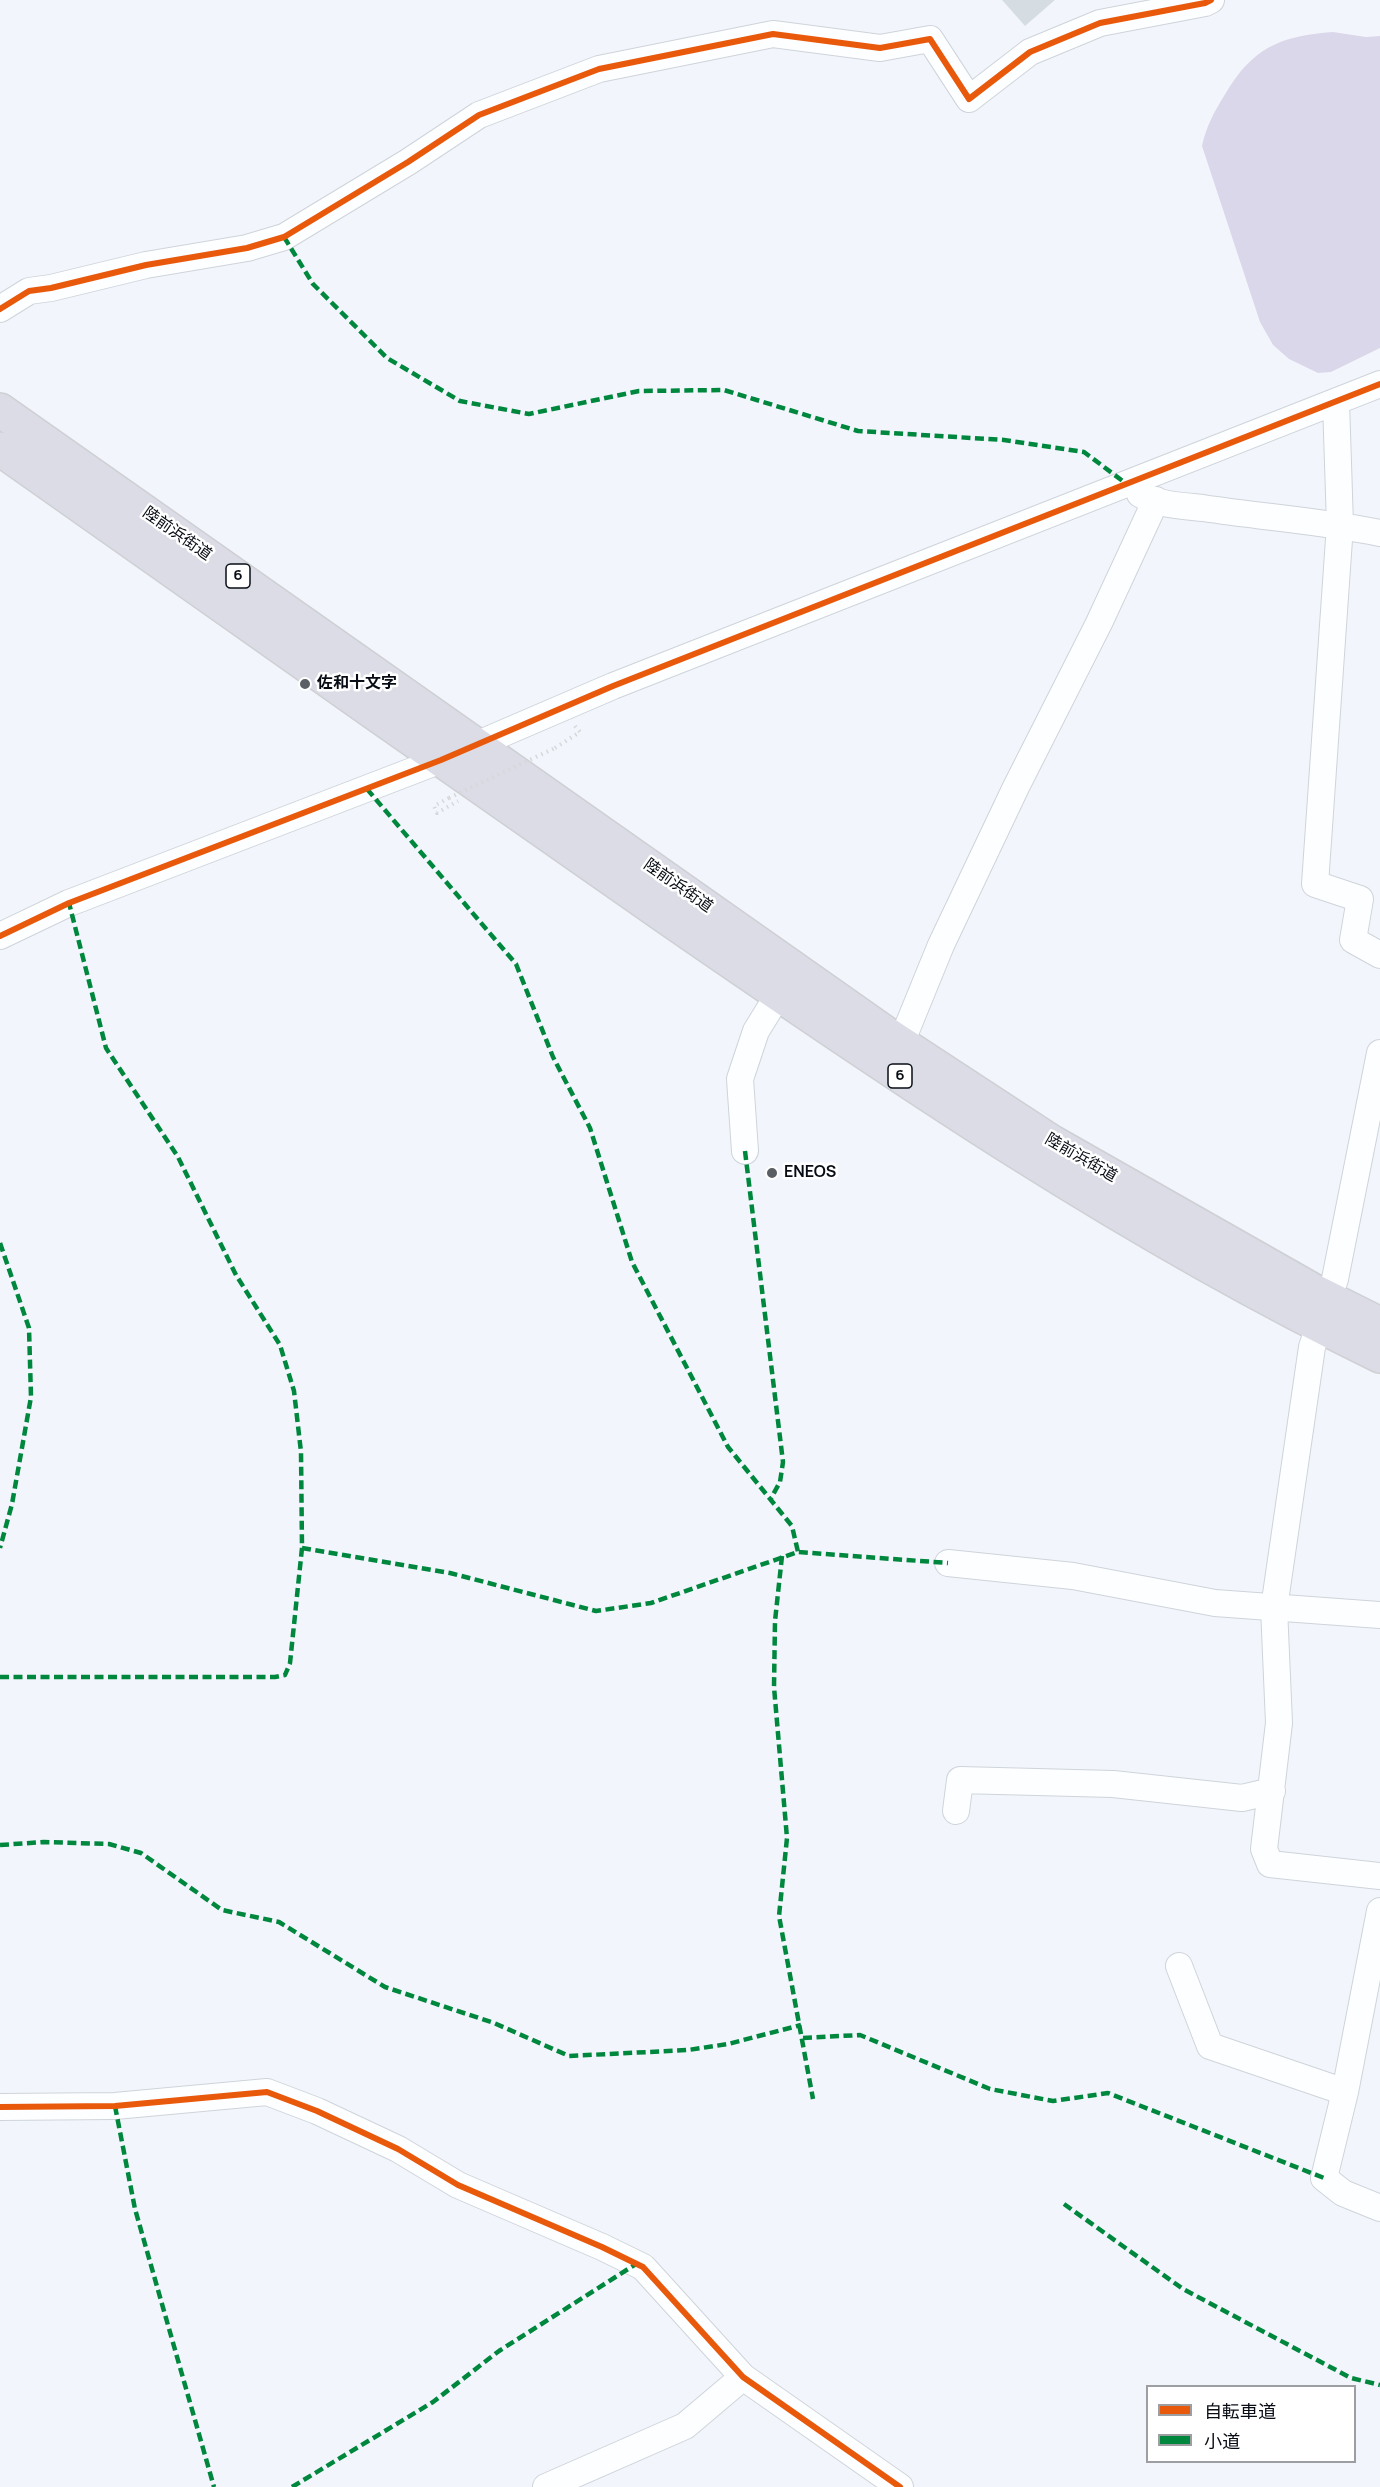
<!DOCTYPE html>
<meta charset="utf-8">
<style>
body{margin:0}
#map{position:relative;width:1380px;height:2487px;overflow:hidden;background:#f2f6fc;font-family:Manrope,"Noto Sans JP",sans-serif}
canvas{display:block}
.legend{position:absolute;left:1146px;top:2385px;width:210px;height:78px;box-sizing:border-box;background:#fff;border:2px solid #9c9ea1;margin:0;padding:8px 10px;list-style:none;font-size:18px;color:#080c14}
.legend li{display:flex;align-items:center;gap:12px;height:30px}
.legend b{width:30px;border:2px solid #9c9ea1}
</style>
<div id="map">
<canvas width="1380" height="2487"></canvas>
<ul class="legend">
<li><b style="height:8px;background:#e8590c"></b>自転車道</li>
<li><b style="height:8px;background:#00873e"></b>小道</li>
</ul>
</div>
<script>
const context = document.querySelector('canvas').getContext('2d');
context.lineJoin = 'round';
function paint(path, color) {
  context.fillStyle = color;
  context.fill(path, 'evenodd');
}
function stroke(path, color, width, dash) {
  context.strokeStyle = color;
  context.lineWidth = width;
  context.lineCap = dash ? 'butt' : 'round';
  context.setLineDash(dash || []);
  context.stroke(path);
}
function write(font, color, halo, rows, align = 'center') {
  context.font = font + ' Manrope,"Noto Sans JP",sans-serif';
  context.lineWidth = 5;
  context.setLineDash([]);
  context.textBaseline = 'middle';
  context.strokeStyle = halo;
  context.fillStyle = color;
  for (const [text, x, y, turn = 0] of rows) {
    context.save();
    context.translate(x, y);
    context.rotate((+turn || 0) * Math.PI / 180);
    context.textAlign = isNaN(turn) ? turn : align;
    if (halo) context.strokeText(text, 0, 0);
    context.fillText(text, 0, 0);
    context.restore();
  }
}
paint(new Path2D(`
 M1333,32L1366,37L1380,36V348L1331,372L1318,373L1289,359L1273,345L1260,322L1202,146C1206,127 1214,112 1224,96C1252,48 1279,36 1333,32Z`), '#dbd7ea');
paint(new Path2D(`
 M1002,0H1055L1025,26Z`), '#d6dde2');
const minor = new Path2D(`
 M0,309L29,291L51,288L146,265L247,248L284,237L408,162L479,115L599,69L773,34L880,48L930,39L969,99L1030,52L1100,23L1205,3L1211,0
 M1336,402L1340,525L1315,884L1360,899L1353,940L1380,955
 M1140,494C1157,505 1183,506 1203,508C1262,517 1321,521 1380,533
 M0,936L69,903L441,760L613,686L1380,384
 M901,1043L941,945L1016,787L1099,623L1156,500
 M1380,1053L1335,1279L1312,1347L1274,1608L1279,1723L1264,1849L1270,1864L1380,1876
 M745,1151L740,1079L756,1031L788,979
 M948,1563L1073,1576L1215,1603L1380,1615
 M956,1811L960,1780L1113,1784L1242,1798L1272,1791
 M1380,1911L1345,2092L1324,2178L1343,2193L1380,2208
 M1179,1966L1210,2046L1345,2092
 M0,2107L115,2106L267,2092L317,2111L398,2149L458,2185L602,2247L643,2267L743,2377L900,2487
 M546,2487L685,2426L743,2377`);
const highway = new Path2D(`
 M0,410L887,1034L1052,1142L1316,1292L1380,1324
 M0,449C222,606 443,762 666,917C896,1076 1128,1234 1380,1356`);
stroke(minor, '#cfd4db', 28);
stroke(highway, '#ced0d4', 36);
stroke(new Path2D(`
 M555,748L580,732L575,726
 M449,798L434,806L437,813L458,801`), '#d6d7d9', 4, [1.5, 4.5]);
stroke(minor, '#fdfeff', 26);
stroke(highway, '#dbdce6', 33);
stroke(new Path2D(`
 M449,798L555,748`), '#d6d7d9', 4, [1.5, 4.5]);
stroke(new Path2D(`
 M284,237L313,284L387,358L460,401L529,414L639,391L724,390L858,431L1004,440L1084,452L1128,485
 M367,789L516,964L553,1057L590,1128L632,1262L728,1447L792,1526L798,1552
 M745,1151L783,1462L780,1482L770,1500
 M0,1243L29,1328L31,1397L12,1504L0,1548
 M302,1548L450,1573L596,1611L651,1603L798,1552L948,1563
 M782,1556L775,1621L774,1687L787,1838L779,1916L813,2099
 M0,1677H275L285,1675L290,1663L302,1548L301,1452L294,1391L280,1345L236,1275L178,1157L106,1048L69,903
 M0,1845L44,1842L109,1844L141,1853L222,1910L279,1922L385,1987L494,2023L569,2056L688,2050L728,2044L801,2025
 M803,2038L860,2035L990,2089L1053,2101L1108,2093L1324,2178
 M115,2106L135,2209L214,2487
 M1064,2204L1183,2289L1351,2378L1380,2385
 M292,2487L433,2402L499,2351L636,2264`), '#00873e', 4.5, [9, 4.5]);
stroke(new Path2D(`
 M0,309L29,291L51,288L146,265L247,248L284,237L408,162L479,115L599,69L773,34L880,48L930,39L969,99L1030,52L1100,23L1205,3L1211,0
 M0,936L69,903L441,760L613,686L1380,384
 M0,2107L115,2106L267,2092L317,2111L398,2149L458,2185L602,2247L643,2267L743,2377L900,2487`), '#e8590c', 6);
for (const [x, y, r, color] of [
 [305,684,6,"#5a5e65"],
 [772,1173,6,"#5a5e65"]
]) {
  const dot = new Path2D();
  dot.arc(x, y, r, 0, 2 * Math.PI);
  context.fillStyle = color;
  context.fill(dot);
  stroke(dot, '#fff', 2);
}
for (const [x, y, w] of [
 [238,576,24],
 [900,1076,24]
]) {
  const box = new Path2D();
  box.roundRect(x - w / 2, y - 12, w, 24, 4.5);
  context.fillStyle = '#fff';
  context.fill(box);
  stroke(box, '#080c14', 1.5);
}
write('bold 15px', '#080c14', null, [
 ["6",238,576],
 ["6",900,1076]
]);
write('16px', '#080c14', '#fff', [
 ["陸前浜街道",177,534,35],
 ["陸前浜街道",678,886,35],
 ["陸前浜街道",1081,1158,30]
]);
write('bold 16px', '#080c14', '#fff', [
 ["佐和十文字",317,684],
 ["ENEOS",784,1173]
], 'left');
</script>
